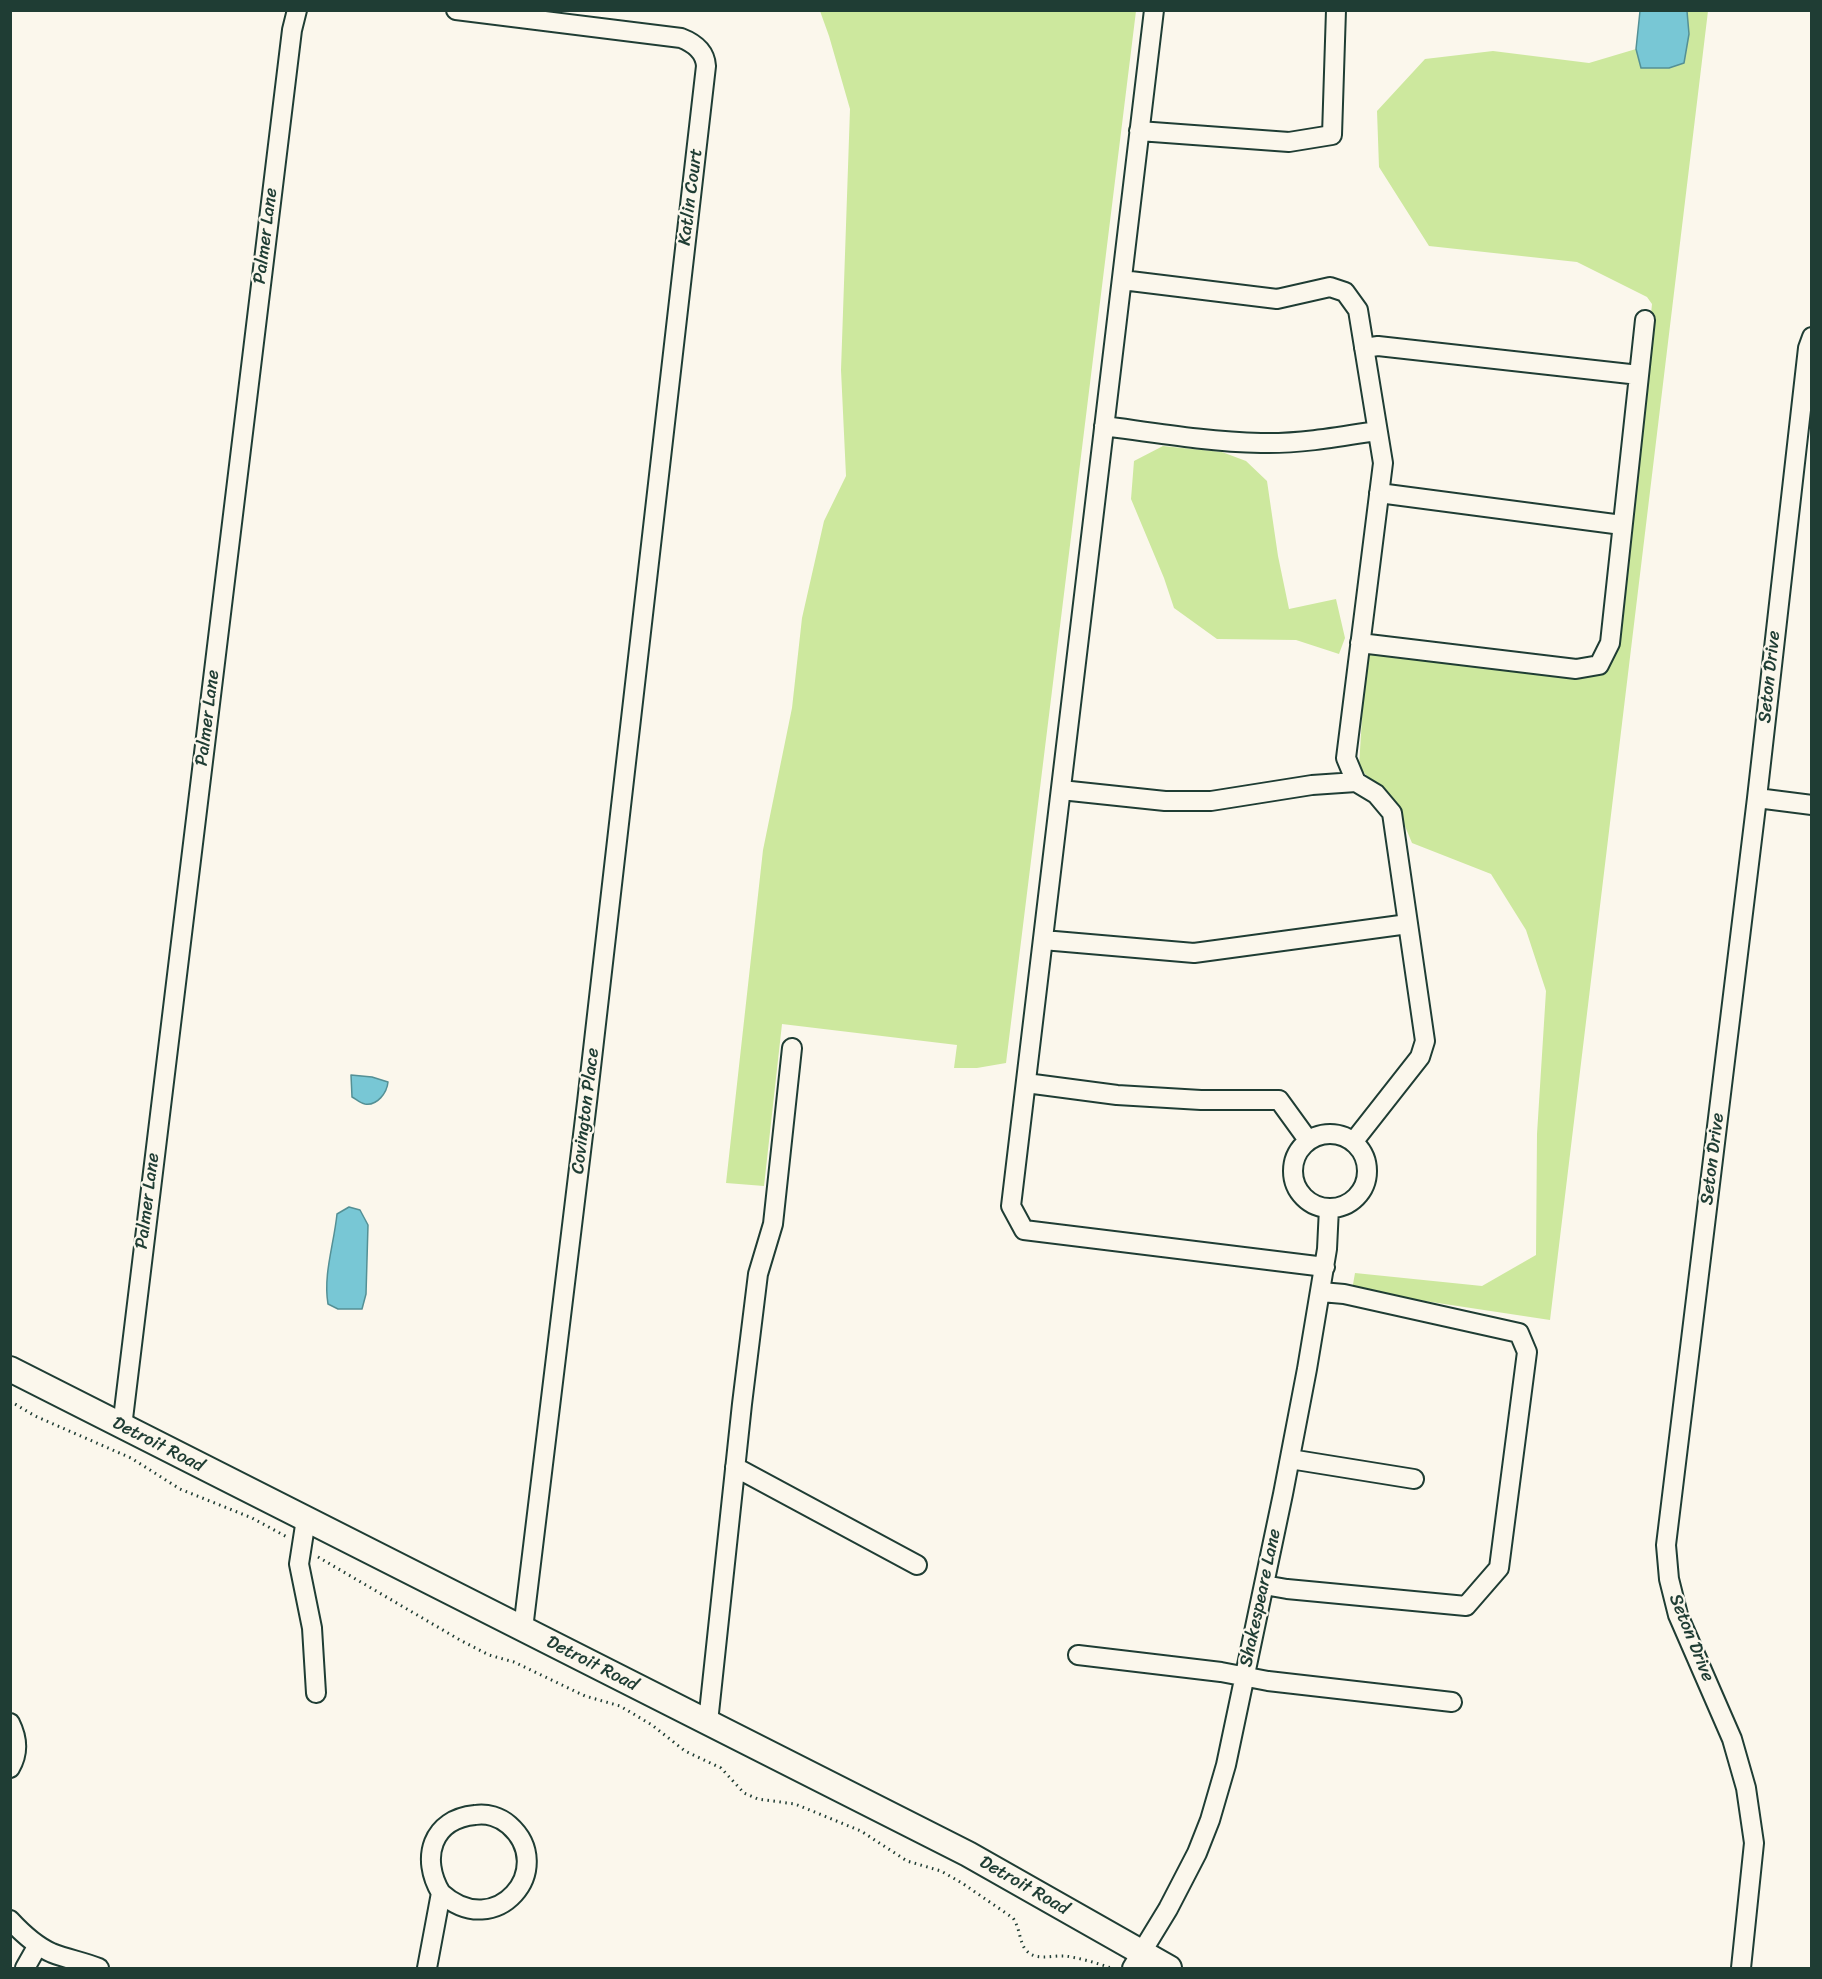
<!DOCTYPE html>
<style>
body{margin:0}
#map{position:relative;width:1822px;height:1979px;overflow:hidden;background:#fbf7ec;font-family:Sriracha,sans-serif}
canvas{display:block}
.frame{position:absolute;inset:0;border:12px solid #1f3d34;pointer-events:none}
</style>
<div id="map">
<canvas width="1822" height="1979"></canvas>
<div class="frame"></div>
</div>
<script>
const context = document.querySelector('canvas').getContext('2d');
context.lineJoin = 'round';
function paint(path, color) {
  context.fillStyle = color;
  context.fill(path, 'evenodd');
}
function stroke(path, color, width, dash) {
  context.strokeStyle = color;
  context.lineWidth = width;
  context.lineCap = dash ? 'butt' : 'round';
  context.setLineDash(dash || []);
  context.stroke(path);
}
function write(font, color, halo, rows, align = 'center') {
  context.font = font + ' Sriracha,sans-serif';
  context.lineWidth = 4.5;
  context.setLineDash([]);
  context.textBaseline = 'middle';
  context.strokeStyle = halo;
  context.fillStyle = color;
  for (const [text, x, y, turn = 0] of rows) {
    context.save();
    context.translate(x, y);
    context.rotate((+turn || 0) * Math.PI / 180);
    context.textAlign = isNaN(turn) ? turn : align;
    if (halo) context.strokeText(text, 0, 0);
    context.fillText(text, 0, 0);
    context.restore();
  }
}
paint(new Path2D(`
 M820,11H1136L1006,1063L977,1068H954L957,1045L782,1024L764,1186L726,1183L763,850L792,708L802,618L824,521L846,476L841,370L850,109L829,36Z
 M1687,11H1708L1550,1320L1352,1290L1355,1273L1482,1286L1536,1255L1537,1134L1546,991L1526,930L1491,874L1412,843L1399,812L1359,767L1366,651L1601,672L1625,565L1652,304L1647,297L1577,262L1429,246L1379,167L1377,111L1425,59L1493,51L1589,63L1636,49L1641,68L1689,34Z
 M1163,446L1222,452L1246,461L1267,481L1278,556L1289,609L1336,599L1345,638L1339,654L1296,640L1217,639L1174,608L1164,578L1131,499L1134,461Z`), '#cde89e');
const water = new Path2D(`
 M1640,11H1687L1689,34L1684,63L1669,68H1641L1636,49Z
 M351,1075L372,1077L388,1082C387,1093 377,1106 365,1104C360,1103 356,1099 352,1097Z
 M349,1207L360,1210L368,1225L366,1294L362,1309H338L328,1304C323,1275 334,1244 337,1214Z`);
paint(water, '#78c7d5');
stroke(water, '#549095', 1.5);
const minor = new Path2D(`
 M456,10L681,38C694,43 705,51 706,66L587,1102L523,1629
 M1154,10L1011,1206L1024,1230L1325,1267
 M1139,131L1289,142L1332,135L1336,10
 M1122,280L1277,299L1330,287L1345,292L1358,310L1383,463L1346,758L1356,782
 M1364,348L1378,346L1639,375
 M1104,426C1156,433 1209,442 1261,443C1299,444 1339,437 1377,431
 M1379,493L1622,525
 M1360,643L1576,669L1599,665L1610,643L1645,320
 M1061,790L1165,801H1211L1312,785L1356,782L1376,794L1392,813L1425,1041L1420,1057L1354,1141
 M1757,798L1812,805
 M1043,940L1194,953L1408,924
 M1026,1083L1117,1095L1201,1100H1279L1308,1140
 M1293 1171a37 37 0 1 1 74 0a37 37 0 1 1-74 0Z
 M122,1427L292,30L297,10
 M1290,1459L1414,1479
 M735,1467L917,1565
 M306,1519L299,1564L312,1628L316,1693
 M1264,1585L1287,1589L1466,1606L1499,1568L1527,1352L1519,1333L1344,1294L1321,1292
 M1078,1655L1221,1672L1268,1681L1452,1702
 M708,1722L742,1404L758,1274L773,1224L792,1048
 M10,1723C17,1737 19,1753 10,1768
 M10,1920C22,1933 36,1946 52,1953C67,1959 84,1962 99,1968
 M25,1968L38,1945
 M427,1968L441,1893C420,1858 432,1819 475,1815C487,1813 500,1817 509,1825C558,1868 496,1943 441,1893
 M1132,1968L1168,1909L1197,1853L1210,1820L1226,1765L1283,1494L1307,1369L1327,1249L1329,1208
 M1741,1968L1754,1843L1746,1788L1732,1739L1678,1615L1669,1579L1666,1545L1757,798L1808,348L1812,337`);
const major = new Path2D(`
 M10,1369L968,1854L1169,1968`);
stroke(minor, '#1f3d34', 22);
stroke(major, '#1f3d34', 28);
stroke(new Path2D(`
 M10,1401L35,1416L131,1458L180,1489L252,1518L287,1537
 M318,1557L460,1640L489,1655L514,1662L585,1696L620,1706L652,1725L685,1751L721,1768L744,1793L758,1799L795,1804L861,1831L907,1861L941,1871L962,1883L1013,1918C1020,1928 1019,1940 1025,1949C1035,1962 1051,1955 1065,1956C1080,1958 1097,1963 1111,1968`), '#1f3d34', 3, [1.5, 4.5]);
stroke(minor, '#fbf7ec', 18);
stroke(major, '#fbf7ec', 24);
write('18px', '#1f3d34', '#fbf7ec', [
 ["Katlin Court",691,197,-83],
 ["Palmer Lane",266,236,-83],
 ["Seton Drive",1770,677,-84],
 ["Palmer Lane",208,718,-83],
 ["Covington Place",586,1111,-83],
 ["Seton Drive",1713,1159,-83],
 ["Palmer Lane",148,1201,-83],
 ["Detroit Road",158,1445,27],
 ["Shakespeare Lane",1261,1598,-78],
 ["Seton Drive",1691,1638,68],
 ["Detroit Road",592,1664,27],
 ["Detroit Road",1024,1886,30]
]);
</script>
